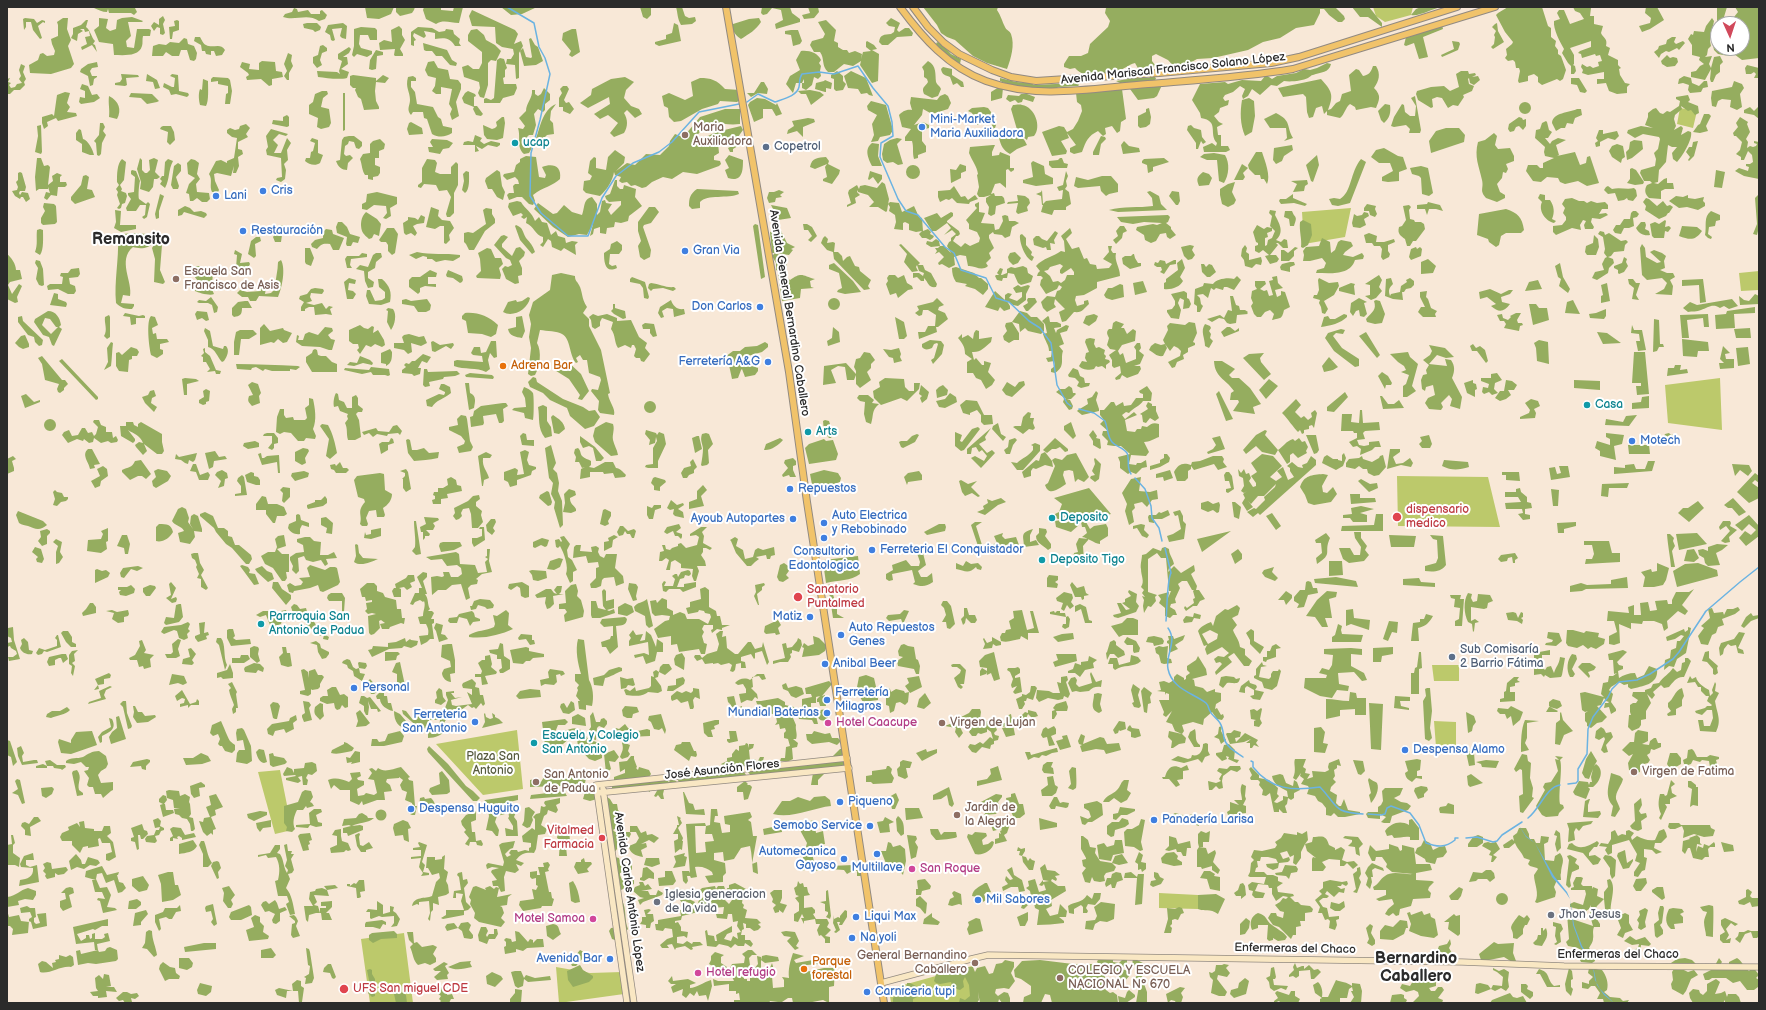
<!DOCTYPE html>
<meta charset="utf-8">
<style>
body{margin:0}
#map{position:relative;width:1766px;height:1010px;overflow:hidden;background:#f8e8d7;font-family:"Balsamiq Sans",sans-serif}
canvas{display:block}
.frame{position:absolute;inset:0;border:8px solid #2b2b2b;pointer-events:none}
.north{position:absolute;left:1710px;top:16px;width:40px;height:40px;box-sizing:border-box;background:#fff;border:1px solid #aaa;border-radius:50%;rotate:177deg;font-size:11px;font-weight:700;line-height:16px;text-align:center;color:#2b2b2b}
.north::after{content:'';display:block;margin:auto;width:14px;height:18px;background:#d1495b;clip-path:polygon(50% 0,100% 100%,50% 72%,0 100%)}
</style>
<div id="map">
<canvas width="1766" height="1010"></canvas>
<div class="frame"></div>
<div class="north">N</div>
</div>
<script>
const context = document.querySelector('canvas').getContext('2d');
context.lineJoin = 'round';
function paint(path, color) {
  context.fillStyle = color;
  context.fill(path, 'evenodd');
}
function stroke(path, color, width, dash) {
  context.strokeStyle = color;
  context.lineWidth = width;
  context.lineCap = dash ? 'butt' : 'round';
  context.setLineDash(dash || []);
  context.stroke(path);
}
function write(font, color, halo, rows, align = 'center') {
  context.font = font + ' "Balsamiq Sans",sans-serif';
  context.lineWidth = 4;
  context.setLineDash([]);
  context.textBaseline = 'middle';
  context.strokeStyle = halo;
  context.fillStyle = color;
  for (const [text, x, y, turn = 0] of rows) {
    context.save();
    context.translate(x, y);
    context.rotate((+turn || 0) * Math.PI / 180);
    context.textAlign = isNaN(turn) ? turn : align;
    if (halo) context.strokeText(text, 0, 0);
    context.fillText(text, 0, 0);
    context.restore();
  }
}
paint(new Path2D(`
 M1373,7H1413L1411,15L1385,22L1376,16Z
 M1680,108L1697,111L1693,128L1677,124Z
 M1351,208L1345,237L1304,244L1302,212Z
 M1759,271V290L1741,291L1739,273Z
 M1720,378L1722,430L1668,423L1665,385Z
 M1397,476L1488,477L1500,527L1398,526Z
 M1432,665H1459V681H1434Z
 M1434,721L1456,722V747H1436Z
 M517,730L523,789L483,795L436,744Z
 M280,770L292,830L275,834L258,772Z
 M1159,893L1198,895V909L1159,908Z
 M404,933L413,1003H370L361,939Z
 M972,966L976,1003H891L889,989Z
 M556,967L590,973L622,972L624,994L559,1003Z`), '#bcc96b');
paint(new Path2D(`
 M84,7L135,8L137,12L134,15L131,13H109L108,9L107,12C102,12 99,10 94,8C90,7 88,9 84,7Z
 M356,7H394L391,14L379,19L367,18L365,7L359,8Z
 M396,7H415L414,10L412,13L400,16L396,12Z
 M424,7H441V10L453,11L454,7H463L459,23C450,23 444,19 436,24L426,19L423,10Z
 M501,7H537L522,14L511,15Z
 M640,7H651V15L647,19L643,17Z
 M676,7H682L685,16L689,18L695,17L696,21L692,24L681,25C677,18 678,14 676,7Z
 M762,7H790L792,13L800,19V22L776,29L775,24L783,20L781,10L772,8L767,14L763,15L761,13Z
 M808,7H818L819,12L814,18L804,19L802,15L810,13Z
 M923,7H998L997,10C1001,16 1002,21 1005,27C1006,30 1010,31 1011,34C1015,45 1011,58 1007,69L987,63L973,56L955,40L947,37L941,33L937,25Z
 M1104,7H1335L1344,16L1345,19L1342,22H1338L1329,15L1324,9H1320V13L1314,25L1296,28L1280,38L1263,42L1248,50L1213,58L1197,59L1177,70L1168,60L1156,54L1152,56V61L1155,65L1153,68L1148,69L1145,67L1139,70L1135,63C1128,65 1124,69 1117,72C1105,78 1084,79 1075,68L1070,69L1064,67V64L1069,56H1081L1088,53L1090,44L1108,27L1110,21L1105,13L1106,8Z
 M1352,7H1369L1382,23V27L1368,17H1360Z
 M1421,7H1442C1433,8 1419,17 1411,15L1416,9Z
 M1508,7H1542L1548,26L1551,28V37L1556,41L1555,46L1558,50V54L1561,56L1566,70L1563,79L1560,81L1557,79L1542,85L1538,82V77L1534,74L1528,76V81L1519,83L1518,81L1520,71L1519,68H1516L1515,62L1513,60L1508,61L1505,58L1507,55L1506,49L1512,44L1513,42L1505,32L1496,15L1498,13Z
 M1573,7L1591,8L1590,16H1594V24L1603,26L1601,33C1603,38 1608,38 1606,46L1610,48L1608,55L1618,60V65L1621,68L1619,69L1620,75L1625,83L1630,84L1627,87V93L1617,94L1609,91L1606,83L1597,84V79H1604V72L1588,75L1582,73L1583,70L1581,67L1582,64L1587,67L1590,66L1593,68L1599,66L1598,62L1602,61L1600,55L1596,56L1595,54L1582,58L1581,54L1578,53L1580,51L1591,47V41L1570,48L1574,55V64L1573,65L1575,66L1576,71L1574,74H1571V66L1568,63L1562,53L1564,49C1560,42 1553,29 1554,21L1560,19L1557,13L1559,10H1564L1570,24L1584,19L1580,13L1575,11Z
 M1646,7H1657L1664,20L1650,29L1642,32L1639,26L1650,23L1651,18L1645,13Z
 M1717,7H1727L1724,17L1726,19L1734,17L1738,12L1735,7H1759V58L1742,60L1734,54L1730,56L1723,55L1718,54L1714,50L1712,41L1717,29ZM1718,24H1742V48H1718Z
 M294,8L297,9L298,12L308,10L311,14H320V11L322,10L327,15L325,19L319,21C308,13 295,21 283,17L285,14L292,12Z
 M472,10L515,30L518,34L514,44L521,41L523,46L519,53V78L516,79L515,65L506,64L507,59H511L514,54L513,49L502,47L496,43L495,27L472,26L469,16Z
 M163,16L165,20L163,24L165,33L163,35L160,34V28L157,27L154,31L151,26L154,22L159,25V19Z
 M132,17L143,21L142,22H128L131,36L126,41L127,47L134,48L137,29H149L151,30L150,36H143C142,40 143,43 142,46C139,57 123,55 114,55L113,44L99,42L94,30L99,26V18L108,19L106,28L110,31L116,29L117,20L122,18Z
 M25,18L34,19L37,23L42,20L45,21V23L43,22L38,26L42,38L40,39L33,30L31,22H26V27L24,30L23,19Z
 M63,18H68L67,29L71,40L68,46L74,64L71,68L51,74L30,73L29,65L38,60L40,54L43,53L47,56L54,55L55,51L52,44L51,39L58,36V25L57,22Z
 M759,18L761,22C756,30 749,34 741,39C735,35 732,31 733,24L749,19Z
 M891,18L900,23L897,30L899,32L905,28H909L913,33L912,36L897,37L888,45H882L879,42C880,34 884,35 891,34L894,32L895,27L889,26L886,23Z
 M1712,18L1714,21L1710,41L1711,46L1708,49L1707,55L1705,57L1712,56L1709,64L1711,68L1714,57L1720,56L1723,62L1720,65V72L1716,75L1713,82H1711L1710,79L1711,69L1705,80L1691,77V72L1696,71L1700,66L1704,64L1699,60L1700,57L1692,55V45L1688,39L1691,34L1693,35L1694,31L1704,32L1706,26Z
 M86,20H88L86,27C91,31 91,37 95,41L93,44L95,45L97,52L92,45L82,50L81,47L87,44L85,37L90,36L89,31L85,32L84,29H80L83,31L78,34L77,41L71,38L73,34V28L81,25Z
 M177,20L179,21V30L173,32L172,39H170L169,27L175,26L174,21Z
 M826,20L836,30L834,41L838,43V47L843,50H847L849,53L855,51L862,54L861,59L863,52L871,51L866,47V42L867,41L874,45L877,49L872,50L879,54L878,81L872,83L860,65L861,61L853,66L844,64L834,72H828C821,65 825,59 820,52H814L810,45L812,41L823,38L825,34L818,22Z
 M307,23H317L321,27L320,30L315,32L313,30L304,28L303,24Z
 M343,23L347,26L346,39L342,38L340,36L342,28L332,29L335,40L333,41L331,40L330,35L325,32L328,25Z
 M674,23L678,25L681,41L659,46L655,44V42L666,39V35L672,33Z
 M1497,23L1498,31L1504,42L1493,49L1491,47L1494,44L1495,37L1494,35L1496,31L1492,27L1495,24Z
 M1442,25L1443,29L1423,37L1428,57L1419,59L1414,43L1406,46L1404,45L1406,37Z
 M399,26L402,29V35L405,40L400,49L403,54V56H395L394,55L395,49L380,50L379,43L384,40L392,42L391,30Z
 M361,27L375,28L377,30V40H370L368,35H360L359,44L361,48L372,51V54L367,57L357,54L354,57L352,55L354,46V29Z
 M418,27L432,28L439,32L445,31L446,29L453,30L454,34L460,39L459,43L461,46H455C449,37 444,38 435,39V33L424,31L426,36L424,38L414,33L413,36L416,40L414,41V46L411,45V32Z
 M477,29L484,35L486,40L495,45L501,51L496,61L491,60L488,63V85L484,98L480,97L478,93L480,88L479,82L464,77L462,67L468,65L473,69H479L482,63V52L468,41V35L471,30Z
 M572,29H576L580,52L572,57L569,55L571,51L562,40L563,33Z
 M791,30H798L802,41L800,44L793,46L791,35L785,34V31Z
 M195,37H200C202,40 203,44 206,45C213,49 220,42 225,50L222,55L216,56L214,51H211V55L206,54L205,51H202L201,45L194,41Z
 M1672,37H1676L1674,42L1676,44L1683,41L1685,43L1679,50L1677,48L1669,52L1666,51L1661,54L1659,58L1654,52L1658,49L1659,46L1666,44L1667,40Z
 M184,38L187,39L188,44L194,46L197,53L196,59L194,61L190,60L187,50H181L179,56H172L166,52L163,56H152L153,46L159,44L166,45L170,42L179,43Z
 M531,38L535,45L538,47L543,61L536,65L524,66L520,51L523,48L526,57L531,58L532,57L529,39Z
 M1452,41L1459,42L1460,44L1458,50L1442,57L1441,55L1454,49Z
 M937,42L943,45L951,54L961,59L960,64C951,59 943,52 936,44Z
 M423,43L447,50L452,60L457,63L456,66L450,65L442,56H436L432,51H426L424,50Z
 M323,45L327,48V51L322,53L320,60L322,65L317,68L313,63V57L318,55L320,46Z
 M349,47L351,49L349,53L343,57H347L348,64L341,69L349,72L347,78C339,80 326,78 318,77L317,71L337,72L340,74L339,71L342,61L338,59V54Z
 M376,50L383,52V55L377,56L376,69L372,70L369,69L370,60Z
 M801,51C809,50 818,53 821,60L819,63L821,66L820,71L821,76L818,79L814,77L812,85L806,90L802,88V83H804V79L802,83H796L793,93L786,84L790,76L800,70L796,60Z
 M288,53L292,55L291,61L293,66L289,73V80H287L284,76L287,71L284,64Z
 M1667,55L1670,58L1673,57L1677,58L1678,62L1675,66L1667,67L1662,64L1661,61Z
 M500,58L504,59L507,68L505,70V77L503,78L504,84H516L517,88L514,95L503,98L500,103H484V99L486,98L491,100L494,98L497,60Z
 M262,61L275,62L276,71L282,72L283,77L272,79V85L269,86L261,79L247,80L246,77L249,75L248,73L240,67L242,62L250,64L249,69L259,70V63Z
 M434,61L438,68L448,70L450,79L458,80L461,84V89L456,102L459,116L452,120L450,114L452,109L449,104L452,89L441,87V94H436L432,91L435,86L436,78L428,76L425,70L428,62Z
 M928,61C937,66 935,74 936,82C937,85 940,86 941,89L938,96L932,98L924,94C921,87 925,87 928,82L927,79L924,77V71L922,67Z
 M97,62L98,67L92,68L90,71L92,76H97V77L94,79L93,85L90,86L88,76L80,72L81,69L88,64Z
 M1327,63L1331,64C1329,73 1321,72 1313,75C1311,75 1310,77 1308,78C1302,81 1290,82 1284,81L1277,86L1271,85L1260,95L1252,89L1248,96L1243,99L1242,96L1245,89L1240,86L1233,92L1225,95L1223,98L1225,101L1229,100L1228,105L1220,108L1219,112L1214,116L1219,122L1223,124L1217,127L1218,135H1221V146H1228L1230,150L1226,152H1204L1203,147L1212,143L1216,146L1217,143C1208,134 1220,121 1201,118L1200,113L1192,100L1200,84L1225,82L1228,84L1242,80L1261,81L1266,75L1272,79L1277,76L1296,73L1304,69L1310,70L1317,68Z
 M21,64L25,66L23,72L26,79L24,82L25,85L20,90H14L10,94H7V79L10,78L8,82L11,83L9,85L11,88L15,87L17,84L22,83L19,79L21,76L19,70Z
 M1747,65L1759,68L1758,78H1754L1756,74L1754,72L1751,74H1746L1745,68Z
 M1373,66H1376C1381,74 1379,81 1374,88C1382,96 1379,100 1376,108L1371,107L1356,110L1355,107L1350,104C1345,108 1345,114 1340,118L1327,115V111L1324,114L1322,106L1316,108L1313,117L1309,118L1307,112L1306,97L1303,94L1283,97L1278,88L1321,79C1332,91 1334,95 1328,110L1331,109L1336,103L1340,101L1342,94L1351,91L1349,75L1356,69L1359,70L1363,76C1369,75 1371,72 1373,66Z
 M943,67L952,69V75L963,82L964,87H961L957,83L953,85L950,77C945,75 942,75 941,69Z
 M837,71L843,76V81L846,84L843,90L836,91L834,89V79L831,78V75Z
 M851,71L866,78L873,96L869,95L867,93L861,94L858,89L848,88L844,76Z
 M1461,71H1468L1469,74L1475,73L1476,75L1472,77L1478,76L1480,80L1474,85L1470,83L1469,78L1468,79L1469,84L1474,86L1472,91L1463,95L1464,97L1458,106L1453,105L1448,108L1442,98L1437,97L1432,99L1433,107L1431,108L1418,100L1416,94L1417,91L1431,87L1444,86L1450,91L1459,87L1456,74Z
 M121,74L138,75L139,77L126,78L127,85L125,86L115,85V83L120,82L122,79Z
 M147,74L157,80L160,88L155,89L153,82L146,81Z
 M172,74L178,75L179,91L188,93L189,95L187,97L176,94L171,95L169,90L163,87L164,83L172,87H174L175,78L170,76Z
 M353,75L376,78V81L383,75L389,78L385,83L376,82L375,91L376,101L379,107V109L364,110L361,99L358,97L355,90L356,88H353L350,85V76Z
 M1152,75L1156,78L1155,81L1120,83L1116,81L1134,78H1149Z
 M413,76L416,78V81H411V87L415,92L417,104L433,107L438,117L441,119L443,126L452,128V133C446,137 439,138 432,134L427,119L424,118L423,112H413L411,115C406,109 410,106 410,100C410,91 405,88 408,77Z
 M1684,76L1691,78L1692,83L1699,86L1704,81H1707L1708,87L1703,88L1701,92L1690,93L1688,90L1689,85L1683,83L1678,84L1679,79Z
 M213,77L228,78L230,80L232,91L230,104H225L226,94L228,93V86L218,84V81L211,82V79Z
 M625,77L634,82L626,90L624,98L631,106L639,109L642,114L635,118L627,110L624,113C628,120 628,126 624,133L614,137L610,133L618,123L608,115L600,119L594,114L610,104L609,97L588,108L580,103L591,95L592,89L611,79Z
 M700,78C711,78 717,80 725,89L740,90V100L737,102L720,101L718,104L702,109L681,121L674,122L669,117L668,108L664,106L662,96L669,93L685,100L693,96L691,82Z
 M1000,78L1016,82L1031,83L1034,85L1077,83L1079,85L1078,86L1059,87L1055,89L1032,88L1007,84L1000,81Z
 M1571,78H1579L1587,91L1585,93L1580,92L1577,85L1571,84Z
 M203,79L208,81C208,88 209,101 206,106L200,105C199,101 198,94 200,89L202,90Z
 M825,80L832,83L831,89L826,88V92H825L815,89L816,83L824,81Z
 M1734,81L1742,84L1744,88L1740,94L1742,107L1737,110L1730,107L1731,100L1722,99L1718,101L1716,107L1712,106L1711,98L1712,91L1732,87Z
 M761,82H764L768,89L767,94L758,93L751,97L747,93H754Z
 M82,84L88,86L92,95L97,94L100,98L94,102L81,104L79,102L80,97L85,98V91L80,89Z
 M1162,85L1157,96L1154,98L1138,100L1130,89L1137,86Z
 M563,86H567L569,89L564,100L566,103L569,102L574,109L570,114L563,111V107H559V98L562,93L560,89Z
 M999,87L1003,88L1002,98L991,101V92Z
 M544,88L550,94V100L545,104V110L543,112L538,109L534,114L536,125L533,135H529L527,137L532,139L533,146L529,153L524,154C516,147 521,137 518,128L523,129L525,126L519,118L526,111C526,103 533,98 532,90H535V94L538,96L541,94Z
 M1122,89L1126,119L1121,122L1120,131L1117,133L1112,126L1105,128L1106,134L1103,136L1098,131C1088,136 1086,141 1082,152L1074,154L1070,152V148L1076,145L1067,133L1069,138L1061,141L1067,151L1066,154L1052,156L1042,132L1059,126L1064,127L1067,132L1073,129L1078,121L1082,111L1081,105L1077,102L1076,93Z
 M810,90L820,92L824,95L811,105L806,94H801L798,91Z
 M322,91H327L328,94L323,98L321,107L329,109L331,123L329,127L321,129L317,127L318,118L309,114V105L313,102L315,94Z
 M468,91L475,94L476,96L474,97V106H477L483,114L481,116L476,115L473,109L474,107L464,103L462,98L465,93Z
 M65,92L70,93L67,103L70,107L67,112L76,113L77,116L58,121L56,118L47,122L48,126L44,129L42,123V117L52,114L54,116L57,95Z
 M131,93L152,94L159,101L157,102L147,104L141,98L129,97Z
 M343,93H345V130L343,131Z
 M945,94L948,96L951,103L948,109L932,114L923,109L922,115L914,125L923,122L929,125V128L922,130V141L926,146V152L918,155V158L914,159C912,152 914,148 912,141H905V137L911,129L902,127L899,115C902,112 906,109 912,110L910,103L911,97L937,100L940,96Z
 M1021,94H1027L1035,97L1033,102L1023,99L1022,102L1018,103L1015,100L1010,102L1006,99L1008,95L1019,96Z
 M1688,95L1690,100L1688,102L1698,106L1699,113L1695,115L1691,110L1688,111L1681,106L1682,109L1675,115L1674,119L1676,126L1674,130L1681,126L1683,128L1681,135L1688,131L1691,132C1693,139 1682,157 1677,162L1673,159L1672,153L1677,147H1672L1668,145L1666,162L1659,170L1658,182L1654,183L1658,184L1664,179L1667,178V183H1673L1674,189H1665L1661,191V199L1649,198C1645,194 1644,190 1647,185L1652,183L1650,181H1644L1640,173L1641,170L1655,166L1656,159L1654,153L1658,149L1660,139L1659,137L1643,134L1635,138L1627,133L1628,130L1641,126L1653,128L1645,125L1648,117V113L1653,109L1656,108L1660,113L1663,114L1667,111L1670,112L1679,106L1680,101L1676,99V97Z
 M109,96C119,101 122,110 117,119L109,117C110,109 108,104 109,96Z
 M1415,96L1421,130L1420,133H1409L1410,129L1406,125L1394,127L1391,126L1394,117L1402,104L1404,105L1405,112L1410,116H1415L1416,106L1411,98Z
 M757,98L765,99L776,105L777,103L782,114L776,116L772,109H763V118L754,122L748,105L750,102Z
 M1249,98L1254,101L1255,116L1252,132L1245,136C1240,124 1240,112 1242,100Z
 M871,101L886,105L893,130L890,135L880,137L878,141L871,142L874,135L872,124L877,115L868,110L867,106Z
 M1519 108a6 6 0 1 1 12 0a6 6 0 1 1-12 0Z
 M556,104L551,111L550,120L553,123L554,134L547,135L539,143L535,142C540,128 542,110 556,104Z
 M1385,104L1390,105C1391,112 1390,118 1384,123L1381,120L1378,111Z
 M1013,105C1015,105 1020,104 1022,105C1035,107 1042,127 1034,136L1028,137L1027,140L1018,133L1011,109Z
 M1759,106V119L1754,115L1744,113V110L1750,107L1754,111Z
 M984,107L988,108L991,112L992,120H994L996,125L995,128L993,129L991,121L977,125L972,113L968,111L972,108Z
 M1149,108L1151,117L1150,124L1146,127L1140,128L1138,126V116L1146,112V109Z
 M725,109H740V124C718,127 713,114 696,137L700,140L716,132L741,126L743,130L738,137V146L733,149V152H730L728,148L730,147L728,142L718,143L719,153L714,156V160L720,161L721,164L719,166L697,174L683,172L672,179L663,177L652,182L646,187L642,188L635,185L631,186L627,182L622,183L619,181L621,177L615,175L614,172C613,180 607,190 600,196L586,193L583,190L584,181L590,180L592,176L588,173L590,161L594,157L596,158V168L606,170L608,157L615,150L625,157L624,163L616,171L627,163L635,165L646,154L660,155L669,146L670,141L675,134L680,136L685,135L700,117Z
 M1577,109H1581L1582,115L1575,118L1573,124L1567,123L1565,128H1561L1556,131L1552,123C1553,112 1569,113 1577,109Z
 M1276,113C1292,121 1286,126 1293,138L1284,141L1287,138L1286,128H1270L1264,119Z
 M1704,114H1709L1711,116L1706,126L1708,131L1700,133L1693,132L1698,125L1700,124Z
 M287,115L289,117V126L287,127L272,124L273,120L283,121V117Z
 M502,117H504L505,123L503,138L497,140L487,139L484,135L483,125L492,129L495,128L497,126L496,122Z
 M1519,117L1522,118L1523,120L1526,119V126L1523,130L1519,126L1516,127L1514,131L1510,132L1508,129L1509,124Z
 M1740,117L1748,122L1747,124L1750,132L1746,139L1748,142L1747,148L1750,146L1753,147L1756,146L1757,144L1754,143V141L1759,142V179L1744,176L1735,171L1739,168L1748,171L1749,167L1746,166V164H1750L1753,162L1752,155L1748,151L1744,160H1741V157L1736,154L1740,150L1742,142L1736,136H1734L1733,133L1738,127L1736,123Z
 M808,118L814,119L815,122L803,127V137L797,131L787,134L788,130L794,126L792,121Z
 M1546,121L1547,122L1549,130L1552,132L1548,138H1545L1550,144L1552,141L1558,138L1566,140L1556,145L1559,155L1557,156L1575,152L1580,165L1586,163L1587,157L1590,156L1599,183L1587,186L1578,181L1565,184L1560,182L1558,178L1547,177L1541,182L1533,181L1526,171L1528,165H1537L1540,168H1543V163L1554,158L1545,156L1544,152L1545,147L1535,138L1536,130L1540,129L1542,123Z
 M411,122L422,128L423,134L409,135L407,129L409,123Z
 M100,123H103L105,127L103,131L106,135L102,143L101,154L99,156L97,155L96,143L94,141L99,135Z
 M246,124L250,128L246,134L248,137L238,142V149L242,150L243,154L238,157L239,166L236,173H233L234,166L231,176L217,173L214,174L215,181L219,190L218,192H212C209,186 213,180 209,174L216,161L221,160L227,163V161L234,158L237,138L232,137L227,133V130L230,128L235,130L239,129L240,126Z
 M41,125L42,152L41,154L35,152L38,136L37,126Z
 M1191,125L1194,128L1201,130L1202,137L1206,142L1203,144L1201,141L1198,149H1196V143L1187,130L1188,126Z
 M163,126H171L174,132L175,140L170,145L167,142L168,132L160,129L161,127Z
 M1446,128H1459L1465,135L1464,142L1431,153L1429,141L1436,131Z
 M79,129L81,130L83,139C88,140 93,150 94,155H90L82,152V144L76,140V133Z
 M271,129L288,134L286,136L279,134L273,140L278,145L274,153H281L287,138L291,143L287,150L288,160L284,164L286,170L285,179L281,182L276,180L277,178L282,177L281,158L267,155L266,150L268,147L266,136Z
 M1599,130H1603V134L1617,131L1619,136L1615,140L1608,138L1600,142V146L1596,147L1595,143L1598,141L1596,138Z
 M1004,132C1014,134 1022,133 1027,145L1017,149L1010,154C1003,150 1001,146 999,138L1003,135Z
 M1494,133L1497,136L1495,145L1498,149L1510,148L1514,156V161L1506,164L1508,169L1506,173L1503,172L1502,178L1497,184L1500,192L1505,195V198L1497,202L1486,198C1479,190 1484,189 1482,180C1479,166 1474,157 1478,142L1485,140Z
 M475,135L482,138L480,141L484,144L491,141L500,143V145L497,147L488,145L482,149L476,146L479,151L475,152V145H463L464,142L468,141L473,142Z
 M349,136H354L362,142V146L359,149L356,148L354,142L349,141L348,144L345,146L344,154L346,156L350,155L353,158L348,163L347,170C342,170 338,167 336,161L340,160L342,140L344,137Z
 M1101,136L1105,137L1106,139L1101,144L1099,155H1093V152Z
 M312,138L318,140V153L323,155L320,163C316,166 309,165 305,161L306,158H310L311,152L313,151L315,143L310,141Z
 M897,138L902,139L897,144L903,164L898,165L893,162L887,163L883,160L882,154L884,144L890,140Z
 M380,139L385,144L384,149L379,151V158H375V165L380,167V173L378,176L373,177V180L368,179V175H365C362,171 362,164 360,159L363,154L370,153V144L373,141Z
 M432,139L447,140L453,143L449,148L443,149L440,154L429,152L428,147H433L430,142Z
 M1634,140L1642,141L1643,149L1632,158L1627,160L1626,152L1629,149L1630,142Z
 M1124,141L1129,146L1139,148L1140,152L1123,154L1121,145Z
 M1698,141L1694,156L1689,161L1688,160L1690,157L1686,152L1689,147H1692L1693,142Z
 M872,143L879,144L878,156L882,166H872C868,158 864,149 872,143Z
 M1617,144L1623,146L1625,157L1622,159L1621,163L1612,157L1609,151L1612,146Z
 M993,145H995L992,152V156L999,155L1000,152L1010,156V168H1014V170L1011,172L1008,169L1006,170V188L1000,183L995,184L991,194L994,193L995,196H1002L1004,198L1005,203L996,206L995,214L991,216L988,214L989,207L986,202V198L991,195L984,197H979L977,194L979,187L977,175L978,174C977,166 972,161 969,153L970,147Z
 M1292,145L1293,150L1284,156L1282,161L1276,164L1273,160L1274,148Z
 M1384,148L1398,156L1403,157L1407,169L1399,172V181L1388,182L1382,181V177L1393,171L1390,163H1379L1371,157L1376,150Z
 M1256,152H1262C1265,161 1271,176 1267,184L1264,179H1261L1260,175H1255L1249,169L1248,165Z
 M1214,153L1225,155C1230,163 1229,175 1224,183L1219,181L1217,160H1207L1200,157L1204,154Z
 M729,155L743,160C743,169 743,183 728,178L725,170L729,168L725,160Z
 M1317,155L1319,165L1313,182L1311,181L1306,165Z
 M526,156L536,157L539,177L545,178L546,175L542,167C553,163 562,166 560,179C553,186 543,187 533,195L535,201L533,205L529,204L522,197H517L509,200L507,195L509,193H514L513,186L515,184H519L518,180L515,177L507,180L503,176L504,174L514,172L516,165L520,162V159Z
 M826,157L829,161L828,164L840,170L839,174L832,184L823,181V179L827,177L825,167L827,164L815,169L810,167C812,157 818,158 826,157Z
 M37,158H41L44,166L48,165L50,167L48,185L53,181L52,176L57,173L62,175L60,177V182H66L67,185L65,187H58L57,196L51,195L47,200L44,198L46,192L50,193L48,187V189H39L36,191L35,177Z
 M140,158L142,160V170L145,173H147L150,170L149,160L154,158L158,160L155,172L160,177L157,179H154L153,187L149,192L140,189L141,182L137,169Z
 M1060,158H1062L1064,163L1068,164L1067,168H1052L1049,165V161L1058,160Z
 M1164,158L1169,162L1153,167V171L1148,173L1147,165L1142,163V161L1144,159Z
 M122,159L126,162L124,180L120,185L122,189L121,191L126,193L127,196L125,203L122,204L121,208L119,209L117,208L120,204L117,195L118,192L116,189L119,185L117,182C117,174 117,164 122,159Z
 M168,159L173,161C168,170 170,179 165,188L160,184L162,181L160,179L162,176H164L165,162Z
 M191,159L195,160L199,163L197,174L200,179L196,184L197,192L209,193L210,199L207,202H202L197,198L193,201H190L189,194L186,193L189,184L195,178L188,174L187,163Z
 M427,159L435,160L437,163L435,172L440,174H451V167L456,162L458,164V185L454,193V213L450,217H447L446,214L451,197L447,190L439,191L436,185L424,184L421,188L418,187V185L422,182V168Z
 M1361,159L1366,162L1350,203L1338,206L1332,205L1329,199L1334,198L1340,199C1352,192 1350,172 1361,159Z
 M1033,161L1044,166L1045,174L1053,178V184L1036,186L1023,183V180L1033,177L1031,163Z
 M178,163L181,165V171L176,177L179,186L178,189H173L171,185L174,166Z
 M960,164L966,166V171L961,173V178L951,183L950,169L956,170Z
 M1242,164L1248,168L1243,173L1245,177L1243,180H1234Z
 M906 172a7 7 0 1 1 14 0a7 7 0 1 1-14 0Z
 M1421,166L1428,168L1433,193L1429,196L1422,194L1421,178L1419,176L1412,174L1410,168Z
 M1632,168L1636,170L1644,182L1643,184L1635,185L1627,183L1630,179V169Z
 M132,170L136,171L140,181C139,184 138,196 139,199L146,204L148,202L150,204L147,217L144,219L142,217L145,215L146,205H140L136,211H127L126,208L131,199L128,195V193L134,192L135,177L131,174V171Z
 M497,170L500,172L502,186L505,192L503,200L497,197L492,189H488L485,181L486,178Z
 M1716,170L1725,172L1722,188L1714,187Z
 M466,171L469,172C469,178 470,190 465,193L462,190L464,181L463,174Z
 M870,171L882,175V179L878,184L873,177L869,180L868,179Z
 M1066,171L1068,176L1066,181L1067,186L1065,189L1069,192L1071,204L1066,207V210H1054L1052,215L1041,212L1043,205H1042L1041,196L1036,194L1041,192L1042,190L1043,204L1046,201L1062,199L1063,190L1059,191L1057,187L1063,185Z
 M20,172L22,173L26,187L25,191H20L19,193L20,195L22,192L28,193L30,199L26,202L23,197H21L20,199L15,196L12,191L17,190L18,187L16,182L18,180V173Z
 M1203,172L1209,174L1212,178L1209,185L1199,186C1196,179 1197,177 1203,172Z
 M86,175L89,177L87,189L92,190L95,197L75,204L71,200V197L81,185L83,176Z
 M1102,176H1111L1118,184V192L1109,194L1106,196L1101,191L1100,186L1078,188L1074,186L1076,177L1088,180Z
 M615,180H617V186L620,189H623L624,185L636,189L635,197L642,206L629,216L628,221L621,223L615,222L614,227L607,228L606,234L600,233V227L594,229L593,234L590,236L593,224L587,235L579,234L568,237L553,227L534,209L538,203L553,214L557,213L564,205L572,212L582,215C585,207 583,199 592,197L597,204V215L600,212L602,201L605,200L606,203L612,204L608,210L611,215L621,205V201L609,202L606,199L605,196L610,194Z
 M1307,180L1308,184L1305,186L1304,191L1293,192L1297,184L1291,181Z
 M882,182L885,184L889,199L887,211L886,212L878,207H869L874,202L868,195L858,192V190L857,192L860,195L855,198L856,203L847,207V205L851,203L848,193L849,190L857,185L859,189L860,186L865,185L877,188Z
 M1235,182L1232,192L1236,200L1234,204L1228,207L1222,204L1220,195V189L1228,184Z
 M954,186L961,197L965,196L968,200L975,195L978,199L970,202L969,204L957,203L952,198L949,200L946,199L940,202L938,197V191L950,190Z
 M1608,186L1612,189C1620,187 1627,190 1634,188L1636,190L1637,196L1633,201L1628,200L1627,198L1624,200L1618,201L1615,193L1608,194L1604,190L1606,187Z
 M697,189L738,191L739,194C728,199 707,194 700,202V208L692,209L689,206C689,198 690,194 697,189Z
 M779,190L784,192L780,195L782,197L776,198L775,202L769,203L767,198L769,192H774Z
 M1150,191L1159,196L1161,204L1167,210L1118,212L1109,210C1123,206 1139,208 1153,206L1152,198L1147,192Z
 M1172,191L1179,192L1180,201L1178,205H1176L1169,196Z
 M377,192L397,197V204L390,208L391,216L386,219L383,218L387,213L386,206L374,205L367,210L362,209V204L366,202L367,194Z
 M160,194L164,196L159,211V218L156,219L155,214Z
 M1293,194V198L1307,204L1305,206L1294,203L1281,204L1279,201L1280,199H1286Z
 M1540,194L1545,195V200H1550C1554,206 1555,212 1552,219L1556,221L1554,223C1545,221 1538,210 1542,202L1538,198Z
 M1017,195L1025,196L1029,199L1030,203L1027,207L1028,211L1018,214L1016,212L1018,203L1007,204L1008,202L1018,201Z
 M1688,195V198L1695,199L1704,197L1703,201L1705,203V206L1698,210L1687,207L1679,208L1669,201L1676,196L1683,197Z
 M1758,195L1759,227L1757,235L1753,234L1757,224L1755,198Z
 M1646,198L1649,199L1657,206L1663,201L1667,206L1670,205L1673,207L1669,213H1668L1666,216L1659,219L1645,210L1646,206L1643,202Z
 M1565,199L1572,198L1579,201H1584L1587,203L1591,201L1597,203L1605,202L1608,205V209H1602L1599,214L1606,213L1608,215L1600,219L1592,218L1591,222L1594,227L1593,229H1585L1584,225L1586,221L1583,220L1580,225L1581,230L1572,228L1556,235L1553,232V226L1562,225L1566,220V217L1563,213L1565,208L1562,204Z
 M517,201L521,202C525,209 532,212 535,221L539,217L542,222L547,223L551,235L556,231L558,236L565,238L566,243L572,241L578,242L575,245L576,255L564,248L561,251L552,247L551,241L548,239L543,247L540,245L543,242V237C535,235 534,226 526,223L527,217L524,219L521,217L523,215L521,213L513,216L508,207L509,203Z
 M890,202L899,203L902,212L914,206L919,217L922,218L923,231L928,229L931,232L930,234L934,236L933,238L930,240L926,238H922L919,234L922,231L916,232L909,230V224L905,222L903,223V230L894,229L896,222L895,215L889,211L890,207L888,204Z
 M979,202V212L985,213L981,223L994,224L995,230L999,229L1003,221L1002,216L1005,215L1008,216L1009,221H1015L1019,223L1012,227L1010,236L1005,238L1002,235L994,234L993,232L989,235V238L994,248L989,253L991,258L986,263L988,266C981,272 975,265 968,266L966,256L960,255L954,257L955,265L949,268L942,264L939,265L938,263L944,257L939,252L935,254L937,251L935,248H938L940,246L931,247L926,244L927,241L932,242L936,239L939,241L940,246H944L951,253L947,246L949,242L951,241V238L956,234L952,230L944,235L951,228L947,223L936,231H932L924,218L937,213L941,218L951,212L953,213V216L947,221V222L959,231L960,234L958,236H956L953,241L961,247L965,243L970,246L979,242L980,238L977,232L969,229V224L966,220L977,208L975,206V204Z
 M1428,202L1440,205L1443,211L1436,209H1429L1427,215L1425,209H1417V205L1427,204Z
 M44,203L54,204L56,206L57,222L55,224L43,225L41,223V218L45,211L43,207Z
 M1367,204L1376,206L1375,209L1377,214L1375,217L1370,215L1369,211H1364V208Z
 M771,205L787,208L791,218L778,220L773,218V209Z
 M1409,205L1411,207L1409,210L1410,219L1414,220L1415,222H1421L1424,224L1425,229L1416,241H1413L1410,246H1407L1405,239C1401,236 1397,234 1399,227L1402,226L1406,220L1403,206Z
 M185,206L190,208L194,212L201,211L206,213L207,215L204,218L184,212L182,215L178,216V210Z
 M431,207L439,210L438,216L442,220L450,221L454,228L449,235L450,240L446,244L444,243V226H440L435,229L426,227Z
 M649,207H655L659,212L651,223L644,225L643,227L651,250L650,257L644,260L640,257L638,246L641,241L638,231V222Z
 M486,208L492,209V214L495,219V223L485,231L474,250H469L466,244L464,242V233L468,232L473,233L486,224L483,210Z
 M1506,209C1518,213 1522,217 1524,230L1521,233H1506L1501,236L1499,245L1496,247L1489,242L1488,239L1477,235L1479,214Z
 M115,210L121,211L120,225H136V229L121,232L114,228L116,222Z
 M1270,210L1276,211L1275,215C1279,223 1285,232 1276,240L1281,242L1284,239L1287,240L1288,248H1283L1278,243H1276L1278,245L1270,255H1276L1279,259L1277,262L1270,264L1265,256L1269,255L1263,250L1259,253L1255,251V246L1258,245V243L1256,242L1253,232L1257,225L1264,229L1267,227L1272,228V231L1267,233L1268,237L1265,238V246L1267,245L1268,240L1272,238L1275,231L1270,226L1272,216L1269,213Z
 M1285,211H1292C1295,219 1298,215 1294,226H1290L1289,219L1284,217Z
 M1633,211H1636L1639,214L1637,217L1633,218L1634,226L1629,228H1624L1621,234L1615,233L1613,230L1616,225H1620L1624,219H1630L1631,213Z
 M1711,211L1720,215V220L1716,221L1715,226L1709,227L1708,234L1712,237L1711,239L1708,238L1705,235C1707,226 1703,217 1711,211Z
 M366,212L377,219L381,224L379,236L374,234L372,238L369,239C367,237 363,234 362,231C360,224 361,217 366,212Z
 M1364,212L1368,213L1369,216L1364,219L1366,225L1360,228L1353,227L1352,223L1354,214L1357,216L1362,215Z
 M421,215L425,217L424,223L417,224L413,226L417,233L415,236L411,233L406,235L404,233L403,223L408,220V217L415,218L418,220Z
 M1168,215L1170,217L1168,222L1166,223L1171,227V229L1176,235L1170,239L1167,237L1166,233L1160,234L1156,241L1151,243L1145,240L1144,235L1136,230L1137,227L1153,224L1157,225L1162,223L1144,222L1133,224L1121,222L1117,217Z
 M1303,220L1311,224L1312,235L1308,245L1303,248L1301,247C1302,239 1299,231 1300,222Z
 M1665,220L1666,221L1665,227L1669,226L1671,228L1668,232L1665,231L1664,238H1654L1652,236L1650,224L1655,222L1659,224Z
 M338,222H342L347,227L350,234L360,237L358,243L353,242L351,246H347L346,244L347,237L337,233L336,227Z
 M1641,222H1645L1646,225L1645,229L1649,231L1650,235C1644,236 1639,234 1636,228Z
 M755,224L758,225L765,277L761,279L753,226Z
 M803,224H807L812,227L817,236L811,242L808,240L812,236L808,230H804Z
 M281,225L284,226C282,232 282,236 281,242H275L273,237Z
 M516,225C524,228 522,232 526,238C531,244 532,244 535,252L532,254L520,240L515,226Z
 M1120,226H1124L1127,231L1123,233L1122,238L1116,244L1113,240L1118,236L1116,231Z
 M1682,226L1697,227L1702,231C1695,241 1690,240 1679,236Z
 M387,228H394L398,234L395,253L392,255L388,251V245L386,242H381L379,240Z
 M1070,228L1072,233L1066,239L1072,249L1079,247L1084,259L1087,258L1090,264L1096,265L1097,269L1109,268L1112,264L1103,259L1109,252L1108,246H1112L1111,250L1113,253H1116C1114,261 1120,267 1120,276L1097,282V288L1084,295L1076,296L1075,300L1077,306L1084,304V301L1088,300L1089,304C1083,309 1083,313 1074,312L1066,321L1062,322L1059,312L1065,309L1055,299L1054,304L1056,307L1047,312L1043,308L1041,302L1047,296L1055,297L1057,291L1060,290L1062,287L1059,285L1057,289L1046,294L1040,285L1041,280L1043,278L1041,276H1037L1038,273L1040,271L1036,266C1043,258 1053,257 1061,251L1065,252L1064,241L1061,236ZM1060,264L1063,266L1060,270V273L1062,274L1071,268L1074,272V275H1067L1065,280L1061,283L1058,281L1053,282L1050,276L1044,271L1048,270L1050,267Z
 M40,229L43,230C43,237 44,250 40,255L35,252C38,244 36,238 37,230Z
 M326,229L332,230L333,234L344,238L339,250H333L330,244C323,243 321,244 317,249L312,247L311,244L315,240L323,238V232Z
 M776,230L781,231L787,243L795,247L791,249L793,250L789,255L775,253L782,256L787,263L786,267L778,271L776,270V263L772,256L775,253H772L770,232Z
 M1055,231L1058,233L1054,240L1055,244L1050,243L1051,250H1047L1046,247L1043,248L1034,245L1033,239L1036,236H1039L1042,239L1047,241Z
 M1600,231L1604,232L1605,235L1609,233L1621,241L1626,240L1628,242L1625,245L1624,251L1614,252L1611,256L1608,257L1613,259L1614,263L1609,268L1608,273L1597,280L1592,278L1595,272L1604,270L1602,264L1605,258L1607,257L1604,253L1605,249L1603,237L1598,234Z
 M134,233L147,234L152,237L153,243C149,249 139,249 133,247C117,260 133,282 130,296L123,295L121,303L134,304V306L132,309C125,309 121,308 116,303C114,281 119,260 118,238L123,234Z
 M1369,233L1377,236L1376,242H1384L1394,239L1395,242L1388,245V251L1390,254L1389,257L1383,260L1381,257L1382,249L1380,246H1374L1372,243H1366L1364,235Z
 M1022,234L1026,238V245L1032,252L1031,255L1034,257L1032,261C1025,258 1019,242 1020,235Z
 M1594,235L1598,239L1599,247L1596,255H1587L1585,252L1586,246L1593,243Z
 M501,236L504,235L508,237L502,244V247L512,256L516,248L520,247L525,252L524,256L519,261L522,268V275L518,276L519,283L515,284L506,279L502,269L505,266L508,267L512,265L510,260L506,258L494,245Z
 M825,236L828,239L827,243L833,242L835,243L834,252H838L842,256L843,261L847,257L850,256L855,266L859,267L860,271L871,280L868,286L870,289L864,290L834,259L833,252L827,250L821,243L823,238Z
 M256,237H260L261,241L255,244L256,256L254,258L248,254L251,241Z
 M1322,238L1330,242L1331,253L1335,250L1338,242L1341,240L1351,242L1353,246L1345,252L1343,255L1353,257L1362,253L1364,256L1363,259L1355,260C1350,276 1330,273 1316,273L1317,270L1324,268L1326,263L1322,258L1310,261H1303L1304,255L1303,251L1306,247L1319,246Z
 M617,241L622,245V250L619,254H610L609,264L612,266L616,265L617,268C605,274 604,262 604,253L610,249L611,244Z
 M156,242L162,245L160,270L165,282L163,284L154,282L155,259L152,248Z
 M901,244L920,263L918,265H923L925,270L931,273L937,284L936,287C928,288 929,283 924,278V281H921L917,277L913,278V273H919L923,276L924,273L919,271L917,265L916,267L918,271L912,272L904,262L907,254L899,245Z
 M1642,244L1645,248L1646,257L1657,263L1661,262L1650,252L1654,250L1662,253L1666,256L1664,261L1665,268L1660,270L1667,273H1673L1675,277L1670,280L1673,286L1672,295L1655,294L1664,289L1667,283L1662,278L1647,280L1642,275L1640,248Z
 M1190,245L1194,246L1192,250L1195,255L1192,259L1188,260L1184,256L1181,247Z
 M1245,245L1247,248L1246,252L1249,254V260L1261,257L1262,261L1261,265L1256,264L1252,268L1245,266L1244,260L1241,256L1242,249Z
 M1295,247L1298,248L1294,251V256L1289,261H1281V250H1284L1288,253Z
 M1416,247L1417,249L1420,247L1422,249L1421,256L1411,260L1409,257L1411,249Z
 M305,248H310L314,258L311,266L306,264L305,262Z
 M487,248L491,249L495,258H501L503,264L499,268L501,275L500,279L477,278L476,276L481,271L480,259L478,253Z
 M235,250L242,254L240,263L249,262L250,264L248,268H236L237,255L234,254Z
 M417,252C431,255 445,253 460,255V257L453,261L445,260L436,262L432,259H427V257L423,256L416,259L409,255Z
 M1015,252L1021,258L1018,263L1013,265L1009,261L1008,257L1010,253Z
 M362,253L367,254V257L351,259L350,265L352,268H347L345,259L347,256H359Z
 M376,253H381L382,257L376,262L375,268L368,272V278L374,282L373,287L368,288L365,281L364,271L356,269L360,265L368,267L373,255Z
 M7,254C11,257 16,264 16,270H20L22,279L10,282L8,285L12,294L19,284L22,286L17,297L18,302L15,303L7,299Z
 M1133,254H1134L1135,258L1138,263H1141V266L1130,269L1123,264L1122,258L1125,256H1131Z
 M1624,257L1627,259L1626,262L1628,266L1624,272L1619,274L1618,273V270L1614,268V266L1622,263Z
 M1182,259L1185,268L1180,277L1183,281C1180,287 1171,290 1164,289V283L1166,282V279L1178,270L1177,263Z
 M1428,259L1436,266L1433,273L1421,274V262Z
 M36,260L40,261L43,269L44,285L42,286L39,285L36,279L38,268L35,263Z
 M281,260C286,269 282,288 278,297L259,296L256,301H250L248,297H242L237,293L240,290L247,292L261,291V285H264L266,288L265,294L271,293L275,289C275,280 278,271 278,262Z
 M1160,260L1165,261L1166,264L1174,260H1176V264L1170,265L1164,274L1160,272L1162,270L1161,267H1157L1154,265L1155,262L1158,263Z
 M1290,262H1294L1295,265L1290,267V272L1281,270L1280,267L1282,264Z
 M834,263L853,281L861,292L845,294L837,292L838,290L842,288L839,273L829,269V265Z
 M1560,263L1563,277L1570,289L1568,293L1559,286L1561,279L1558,277L1555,266Z
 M1201,264H1204L1206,267L1209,264L1212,265L1216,272L1210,277H1207L1202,272Z
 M195,266H201L203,269L212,268C215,277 209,285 214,294C210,296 199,293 195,291V282L198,281L194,276Z
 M1023,266L1027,268L1028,273L1033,276L1031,282L1021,285L1018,283L1014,274L1008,273L1007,278H1003L1002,281L997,280L995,276L996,275H999L997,273L1000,268L1003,269L1001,275H1002L1007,273V269L1011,267L1015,268Z
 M956,267L974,273L979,278H981L988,284V289L983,295L975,289L965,286L967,284L956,282C953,278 952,273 952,268Z
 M79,268L80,274L78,277L69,278L70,284L75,286L76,291L74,294H68L58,289L48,290L47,286L50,284H62L63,277L60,276L61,273H68L71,269Z
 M430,270L437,273L436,277H428V284H436V287L425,286L420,288V292L418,294L409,287V280L412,277H420Z
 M448,270L462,276L463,280L462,282L460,283L453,278L447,277L446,275Z
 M785,271L786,277L790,280C802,271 803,276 815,279L810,281L811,287L814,288L801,289L800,298L782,301L778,273Z
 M561,273L575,276C575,281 577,281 579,285C583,292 581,298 587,307L583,313L589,319V326L601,350L610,393L608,394C609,402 616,409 614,415L600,413L598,410L599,401L591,391L592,389L598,390L601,380L600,377L589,373L587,360H583L580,355L576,358L578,362L576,363C569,355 571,339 562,334C557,331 547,331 540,330L537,343C542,352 540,366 535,375L531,376L528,374L531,348L529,337L531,324L529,315L533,302L550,290L552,275Z
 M889,275H895L898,278L904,275L907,283L912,286L913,289L908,290L898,298L896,293L890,295L886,284L888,281L887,278Z
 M1379,275L1382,280L1379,287L1382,291L1376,298L1371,300L1365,296L1370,295V285L1365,284Z
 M1237,276L1241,280L1234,290L1227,287H1224L1223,290L1216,288L1214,290L1211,288L1208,298L1203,294L1197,295L1200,298L1201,304L1203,306L1200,312H1197V306L1194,304L1195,289L1203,286L1204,283L1213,284C1216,279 1228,277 1234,279Z
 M1277,276L1278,283L1283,288L1275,290L1277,297L1281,295V291L1285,292L1290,307L1284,310C1282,319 1281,318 1272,320L1274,314L1270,310L1265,312L1261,317H1257L1254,314L1251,306L1253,303L1251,298L1252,291L1257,289L1255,286V281H1265L1266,284L1260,289L1264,291L1267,290L1269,296L1273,295L1269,281L1273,280L1272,277Z
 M632,277L645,282L649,297L648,299L644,298L643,288L640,284L630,282V279Z
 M349,278L356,280L355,284L349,283L348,290L353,291L356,294L353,299H347L344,282Z
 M1319,278L1329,283L1338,282L1339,286L1334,295L1324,301L1328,309L1325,314L1322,313L1321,307L1319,303L1320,300L1313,298L1314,295H1317L1319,290L1318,280Z
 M1391,278L1393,284C1389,288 1388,290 1390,296L1391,294L1400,292L1401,286L1407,282L1406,280L1410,278L1414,281V285L1411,288L1406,289L1404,292H1402L1403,300L1393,299L1385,296L1386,279Z
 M378,279H382C390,286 392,292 390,302L381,305L369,304L366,296L367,290H370L375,301L382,300L385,298V292L379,287Z
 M1628,279H1633L1636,283H1640L1636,295L1639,300L1632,299L1634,288L1629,284Z
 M1703,279L1706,302L1700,303L1699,285L1682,286V280Z
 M1538,280L1542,289L1525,291L1529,282Z
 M1143,281L1147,292L1135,295L1133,283Z
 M651,283C660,284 666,288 674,287L676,289L673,291L663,288L653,289L651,291L648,288L649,284Z
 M1351,283L1355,284L1354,286L1355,295L1339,291V288Z
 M1607,283L1610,301L1601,303V296L1603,295L1601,285Z
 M1120,284L1123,285L1124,297L1112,300L1106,298L1104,295L1108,288H1112Z
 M1018,285L1021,287L1028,285L1030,286L1026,294V300L1018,306L1013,305L1007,301L1010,306V309L1004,311L1000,307L998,311L985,307L995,291L1005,300V295L1008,293L1012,294L1009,298L1017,301L1022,297V292L1016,293L1013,288Z
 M315,288L323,289L324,291L322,294L311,293L310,297L312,301L306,303L314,305L322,303L326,309L329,306L333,307L330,309L332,315L326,314L315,315L314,307H309L305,309V311H301V307L304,302L299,299L300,296L307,294L311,289Z
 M1490,289L1501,294L1509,290H1513L1510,294L1501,297L1502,302L1510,304C1504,312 1499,313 1491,306L1496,304L1487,297L1480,299L1479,292Z
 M1184,291L1187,293V298L1189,299L1191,304L1189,308L1183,309L1184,300L1180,298L1178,303L1181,310L1179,319L1171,318L1167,312V310L1172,309L1175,305V301L1171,294Z
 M1427,291L1426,297L1428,299L1431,308L1437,311L1435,314L1436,317H1423L1418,312L1421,307H1425L1420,297V292Z
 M54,293L58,294V299L66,302L67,304L66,307L50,305Z
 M1755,294L1759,296V304L1740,305L1739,296L1744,300L1749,301Z
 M1230,296H1233L1236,305L1239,306L1240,310H1245L1248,312L1247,313L1248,314L1237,315L1236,323L1230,324L1227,323L1224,319L1219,318L1212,322L1207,319L1220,315L1224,318L1228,310L1232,311Z
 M211,297L218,307L217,312L214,313L212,305L208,303H199L197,302L199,300L206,301Z
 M528,297L530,298C528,309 513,318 503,312L508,302L516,300L517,302L522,301Z
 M937,298L944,305L939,307L938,310L945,313L948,319L938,327H936L937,332L919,339L918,332H925L928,326H935L936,315L928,310H923L922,315L919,316L915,313L919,310L917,306L933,302Z
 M1028,298H1035L1037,302L1028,311H1026L1023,306L1028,303L1027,300Z
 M1359,298L1367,302L1364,303L1367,314L1364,317L1360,316L1359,310L1356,311L1353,316L1350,312L1351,303Z
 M828 304a6 6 0 1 1 12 0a6 6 0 1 1-12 0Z
 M406,299L411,301L427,299L431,305L430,310L426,312H418L414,306L402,304V300Z
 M1732,299L1738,306L1729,309L1724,306L1720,308C1712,303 1708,308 1701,310C1697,312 1692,311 1688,312L1683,308L1690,302L1697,305Z
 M671,300C673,306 677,310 684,309L685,314L674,317L673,309L667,308L662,311L664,317L661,318L658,313L660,307Z
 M1376,300L1380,301L1385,314L1382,323L1375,324L1367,322L1366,319C1372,312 1377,310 1374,301Z
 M1573,300L1580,314L1565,313L1567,302Z
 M245,301H248L252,308H242C242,315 240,316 234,317L232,315V308L238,302Z
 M613,304H615V308L625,311L626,318L623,319L614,314L611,311L613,309Z
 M1529,304H1536L1539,308H1547L1549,320L1533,325Z
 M1755,307V313L1734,314L1735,328L1716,329L1715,315L1726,314L1727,311Z
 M388,308L393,309C397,314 395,325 391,330L387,322L388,311L386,310Z
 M1606,309V316L1604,319L1590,318L1589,314L1596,313Z
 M48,311C56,311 60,318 61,325L59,327L62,329L54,346L52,345L49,337L43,335L34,322L35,319ZM45,318L50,319L56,327H58L51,334L42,325Z
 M197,311L207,312L209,320L206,321L202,318L197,320L195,314Z
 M1020,311L1027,313L1031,317H1037L1044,324V331L1041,334L1028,331L1025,328L1020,332L1019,324L1012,322Z
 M125,313L139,316L143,315L145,316V318H136V324L131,325L130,317L123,316Z
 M465,313C478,312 488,316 498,325L496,334L491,337L482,334L468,333L466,321L462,319V316Z
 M1516,313H1521L1517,320L1518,323H1522L1523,325L1520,326L1519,331L1504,328L1506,324L1504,321H1500L1497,315L1502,314L1503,318L1508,320L1511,317L1510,316Z
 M593,314L598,316L607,314L617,318V321L631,320L639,337L647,343L645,348L650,354L644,362L641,361L640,358H636L634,356L636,349L634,345H632L631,348L625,345L618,348C614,342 616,336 611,329L613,322L602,318L600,322V326L595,329L592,327L591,320L589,317Z
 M1094,314L1098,316L1096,321L1089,326L1083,323L1086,316Z
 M1344,314L1347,315V317C1341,323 1330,326 1321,327L1324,317L1328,316L1330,319H1335Z
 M1708,314L1709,327H1704L1703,318L1687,320L1689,338H1682L1680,315Z
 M109,315L110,317V337L107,339L104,336C108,330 104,323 105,317Z
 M22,316L23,321L43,340L42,345L39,346L35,342L34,337L28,335L18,322V317Z
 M151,316L155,317L158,325L152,328L153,334L156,333L157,339H167L169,342L160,344V349L163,350V354L157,358L151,355C149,347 146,321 151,316Z
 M522,316L525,331L522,338C516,337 509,336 508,329L516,327V317Z
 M1048,316L1049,317L1050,322H1057L1061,324V327L1054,328L1056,333L1057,330L1066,325L1069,326L1067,331L1060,333L1064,344L1059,346L1063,351C1060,359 1066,366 1055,373L1051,372V369L1055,366L1054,361L1048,362L1046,358L1051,357L1052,351H1049C1049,345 1045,341 1043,334L1047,333L1045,324L1042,321Z
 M895,317L904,322L907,336L904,339H899Z
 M1654,319L1659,320L1660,344H1663L1664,347H1659L1657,351L1653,352Z
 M1116,321L1124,324L1121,328H1124L1127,334L1133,329L1136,331L1135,341L1122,345L1118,351L1120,355L1123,353L1126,363L1136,359V350L1134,347L1137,343H1140L1141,348L1139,351L1144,355L1140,364L1134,366H1140L1141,369L1138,374L1127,378L1122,375L1120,379L1116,380L1115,378L1121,373L1120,366L1114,368L1112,366V360L1109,355L1116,350L1110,349L1107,345L1109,338C1107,334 1106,332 1109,329H1112L1113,323Z
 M1012,322L1019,333V340H1014L1009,343L1004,340L1003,336L1007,331L1005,326L1006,323Z
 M1189,322L1195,323L1197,333L1193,342L1195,343V345L1188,348V352L1183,355L1184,359L1177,362L1175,367L1172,368L1168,362L1180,356L1181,351L1178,348L1174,346L1170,351L1165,344L1167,348L1163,356C1157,357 1154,353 1149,350L1151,346L1155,343L1161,345L1165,344L1163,340L1168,330L1167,326L1170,323L1185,325Z
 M645,323L654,324L657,336L653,337L650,333V329H643L642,325Z
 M264,324L270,331L283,328L284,330L292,333L287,342L283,343L278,339L274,343L271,342L260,345V328Z
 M1205,324L1210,326L1211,328L1209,331L1211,334L1210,338L1213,341L1209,348L1205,346C1205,338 1200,331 1205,324Z
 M360,325L364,328L368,329L372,326L374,327L373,333L378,330L384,340L385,345L382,347L375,344L371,347L366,345L360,354L357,350L359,348L358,344H353L349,341V330Z
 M1632,325L1634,330H1642L1646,350L1638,351L1636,341H1640L1639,334L1631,333Z
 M325,327L332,328L333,331L328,335L331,339L335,340L332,350H329L320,347L302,346L296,342L297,335L299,336L298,340H303L305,334L309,332L318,335Z
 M833,327L839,332L840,342L828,346L827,341L832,338Z
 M1227,327H1230L1235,331L1239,328V331L1224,337L1221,332Z
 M205,328L210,331L213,346L223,349L224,346H226C230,350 227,357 224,361L222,362C217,357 216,349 208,347V340L204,331Z
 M1750,328L1751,338H1736L1734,329Z
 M1341,329L1345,330L1343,334L1336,333L1333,336L1342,348L1359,359V366L1355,367L1334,351L1325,338L1328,333Z
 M240,330H253L257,334L249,339H241L239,355H234V342L236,332Z
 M976,330L979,331V339L992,337L991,342C985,347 980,353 972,352L974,360L976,358L982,365H984V361L991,363L988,372L995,380L992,385L986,389L981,380L976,378L973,373H967V362L972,359L965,354C965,346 962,343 958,338L962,334V338L968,335L973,339L974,333Z
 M1366,332L1380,355L1377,358L1359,336Z
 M1597,332L1607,333L1621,343L1603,344Z
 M409,334L419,337L424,336L427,343L421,346L411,343L412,352L408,354L404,350L394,348V343H404L402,337L404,335Z
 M25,335L29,344V347L23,349L19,347L15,343L21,336Z
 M1090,338L1095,339L1094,344L1096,348L1099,347L1105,350L1104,354L1106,356L1105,359L1109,360L1110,362L1106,365V369L1102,366L1098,367L1096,366L1094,369C1089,371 1081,369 1079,366L1082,361L1087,362L1085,358L1086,353L1089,352L1085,342L1086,339Z
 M1682,339L1708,342L1709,351H1698L1697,357L1683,356Z
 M930,340L941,341L944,345L942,354L933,364L931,360L934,358L938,344L937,343L934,344L932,348C928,350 924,350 922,347V344Z
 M1539,340L1548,342L1549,364L1537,361L1536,348L1534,343Z
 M433,341L440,345L453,343L454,345L451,349L446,346L435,352L432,351L431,342Z
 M491,341H496L497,357L494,358L490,353L488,360L490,369L486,372C477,367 464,370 454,366V361L457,360L483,362L482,356L473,355L471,353L474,347H480L481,353L486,352Z
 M111,342L113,343C112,351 112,358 111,366L104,370L108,362L107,348Z
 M765,342L768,344V347L762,352L748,356L750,364L758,368V371L755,375L745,377L742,369L741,370L738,378L732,379L729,365L733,361H725V357L733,351H740L745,347L757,346Z
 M1473,344L1476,348L1480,346L1485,350L1488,361L1486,363L1477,351H1472L1470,346Z
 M1429,345L1445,348L1454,357L1446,358L1437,355L1429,364L1447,366L1445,359L1451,360C1455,366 1455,371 1452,378L1462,397L1460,409L1450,406L1452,399L1449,395L1441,403L1443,407L1441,410L1429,409L1425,403L1428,398L1435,395L1433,385L1426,387L1425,391L1422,389L1421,380L1423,375L1427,374L1426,370L1429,365L1423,360L1430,355L1432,351Z
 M1723,346L1730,353L1725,354L1726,359H1734V368L1720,369L1719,363H1724L1720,359Z
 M131,347L137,349L139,352L137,356H132V359L129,360L128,372L119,371L116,366V353L119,352L122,355Z
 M1748,347L1750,364L1738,366L1736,348Z
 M205,348V352L210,356L216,370L221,371L220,374H216L215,371L207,372L210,369L206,362H203V357L201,356L204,353L203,349Z
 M899,348L901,354L900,357L902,361L894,363L893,358L889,357L883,349L891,350Z
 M315,349L317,350L318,355L321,356H326L332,362L337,364V372H312L306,362V357L312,353L313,350Z
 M390,349L392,352C392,358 392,363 386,366V364L381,363V353Z
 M864,352L870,353L875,360L871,364V368L867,372L871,380L860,388L856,384V375L854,380H847L845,367L838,366L831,370L836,383L823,385L824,366L846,363L856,374V371L854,367L856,359L860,358Z
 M1408,352L1410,357L1418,364L1412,386L1416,391L1407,397H1403V386L1406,384L1409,375L1401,372L1406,370L1404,366L1398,362L1390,354Z
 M1634,352H1645L1649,394L1637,395L1636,386H1641V383H1632Z
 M1264,353L1260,358L1261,362L1271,374L1264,380L1243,358L1249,354Z
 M423,354L431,357L427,363L422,361L418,368H421L420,374L414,376L412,374L402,373V370L406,367L404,365L406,363L409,364L412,361H415Z
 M42,356L62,380H65L68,384L64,388V390L60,393L58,392L57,389L59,384L45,380L42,364L38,358Z
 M360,356L370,360L373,363L372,365L363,363L354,366L347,365L350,362L357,363Z
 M1329,357L1338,367L1333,370L1324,372L1322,366Z
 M62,359L98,397V399L96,400L59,361Z
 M566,360L581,374L589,391L582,400L578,399L580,395L569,379L553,369L560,362Z
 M1214,361H1222L1235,369L1229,375L1232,378H1239L1250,388L1261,404L1253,407L1255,414L1233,411L1239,402L1238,400H1230L1231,393L1234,391C1225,378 1215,378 1214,361Z
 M236,364C257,364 277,365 298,366L300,367L296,370L290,369V371H272L265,369L263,371L256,367L252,368L251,370L237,369Z
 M1675,365H1681L1680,370L1687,369L1688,373L1667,376L1668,368H1674Z
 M371,367L389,369L390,375L388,376L385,375H373L371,372L362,374L344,370L345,368L369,370Z
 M1073,368L1078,370L1080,376L1084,378L1085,383H1090L1089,386L1081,388L1077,386L1079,382L1075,378L1069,377L1068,375Z
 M424,369H427L428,372L457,371L460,374L455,376L444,377L443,379L429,382L430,386L425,387L423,385Z
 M1382,372L1388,376L1392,383L1391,385H1386L1385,389L1378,376Z
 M470,373L492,375L494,377L493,379L466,377L465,375Z
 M1497,373L1502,380L1495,383L1494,389L1498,393L1492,395L1489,392L1484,394L1482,392L1483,387L1488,388L1489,384L1481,381V378H1491V374Z
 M533,377L536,378L537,382L563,399L583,407L589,411L595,410L600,417L594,426L585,429L570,416L567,408L550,400L543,393L530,387L528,382Z
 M185,378L196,379L199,381L187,384V395H184L182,379Z
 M885,378L904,379L905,387L909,391H914V383H920L919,389L907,401L901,398L881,405L874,398L873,391L880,387L879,382Z
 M1269,379L1278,386L1266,399L1259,390Z
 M1473,380V383L1476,384L1477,389L1475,390V397L1467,393L1464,383Z
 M1506,380L1512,381L1517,385L1514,390H1508L1511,395L1506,399L1500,401L1495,398L1500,391H1504Z
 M1574,380L1600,381V390L1574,388Z
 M1024,381L1025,385L1012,397L1006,395L1002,390L1007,382L1015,387L1019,382Z
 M252,382L258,384L261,393L259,396L260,403L252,406C249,402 247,402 249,396L253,395L248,385Z
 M465,383H469L470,393C477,396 475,402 474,408L469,410Z
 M441,384H444L450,387L451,393C444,399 436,400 432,407L427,406L426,400L439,394L444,395L445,393V392L439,389Z
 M921,385L929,392L927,399L922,403L920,398L922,396L919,394Z
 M943,385L948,390L947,395L937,398L936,390L939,387Z
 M1069,386L1072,388L1073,393H1075L1076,394L1071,399H1067L1070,400L1073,406L1072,409L1069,410L1063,402L1064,399H1066L1056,392L1060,389H1065Z
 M1147,386L1152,393L1151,401H1143C1140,406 1133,408 1129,413L1126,412L1122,415L1125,419L1134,412L1137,415L1125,420L1127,431L1135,432L1137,429H1141L1142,426L1147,427C1151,424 1153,422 1159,424V437C1153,439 1150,442 1144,442L1149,452L1146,456L1131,455L1129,464L1136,465L1137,463H1141L1146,460L1147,467L1142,468L1136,474L1131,472L1128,474L1120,468V462L1118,457L1130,454L1121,446H1114L1107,445L1108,441L1102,435L1103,431H1108L1100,424L1104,420L1100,415V410H1104L1111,402H1114L1116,406L1123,402L1124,406L1131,405L1136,398H1143V394L1140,393L1139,391Z
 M524,387C527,388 531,390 533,393C534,396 534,417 533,420L525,418L524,413L512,410L514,408L526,407L525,398L522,392Z
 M206,389L210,391L209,401L206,402V404L203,405L199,403V400L204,397L203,391Z
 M154,390L156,396L152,398L151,403L157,407L154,412L145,403L142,397L148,395L150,391Z
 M1096,391L1098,393L1096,400L1099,409V411L1082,415L1077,411L1078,410L1088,404L1087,399L1092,397Z
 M1219,391L1233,419L1226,421L1216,394Z
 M1345,392L1348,397L1334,412L1327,411V407Z
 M336,393L338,394L339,400L344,402L347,408H352V397L356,395L358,398V405L363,409L362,412H358L356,414L359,420L361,437L355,440H348C346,433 348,429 345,423L348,419L347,416L348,414L340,411L338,406L334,407C333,403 334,396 336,393Z
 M950,393L956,397L957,402L945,408L939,407L936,401L945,399Z
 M26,394L34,402L40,400V402L25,408L21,396Z
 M859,395H868L874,400L872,403L879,404C871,411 874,415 871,424L866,422L864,414L865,402L860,401L857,398Z
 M1380,396H1382L1388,404H1394L1399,400L1404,408L1383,409Z
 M1649,396V408L1632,409V403L1641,402L1642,397Z
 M309,398L313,399C315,408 317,420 313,429L316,436L315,439L306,438L304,441H298L291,433L284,432L280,434L276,432L277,417L280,409H284V415L286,418L293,417L294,420H305L307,418L305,408L309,405Z
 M1296,399L1301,405L1295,412L1301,418L1304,416L1308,420L1312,417L1311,413L1315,410L1317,413L1314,428L1312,425L1309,426V429L1304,430V433L1302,434L1300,430L1298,432C1293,427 1288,419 1282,413Z
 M1531,399L1538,401L1540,406L1534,409L1536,413L1535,418L1520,419V417L1529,413L1530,410L1525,403Z
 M966,400L977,401L984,415H992L993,424L984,425L981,422V415L977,410L970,413V415L963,413L960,405Z
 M644 407a6 6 0 1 1 12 0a6 6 0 1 1-12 0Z
 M1148,402L1152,404V406H1156V411L1159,418L1155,421L1150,418L1146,423L1143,422L1142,415L1140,414L1148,409L1146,406Z
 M503,403H506L508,406L503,409L504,421L502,423H499L496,414L483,416L484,423L483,425L471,427L470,417L473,416L474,411L481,406Z
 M543,405L547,407V421L551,427L552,436L545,438C537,428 540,418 538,407Z
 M1360,410H1362L1363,423L1379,422L1380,430L1365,431L1363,433L1365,439L1357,440L1359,445L1364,446L1369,445V442L1379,441L1381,447H1375L1372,450L1360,455L1361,449L1357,446L1353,447L1349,442L1357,438V433H1354L1353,431H1341L1342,414H1352L1351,422L1359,423Z
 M1028,412L1031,413L1030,418H1034L1033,423L1035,428L1033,430L1029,429L1023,434L1013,427L1015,426H1021L1023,417Z
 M461,415L466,416L467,419L470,441L473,447L471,451L459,453L457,447L464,444L465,441L461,436L449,430V427L458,425L457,419Z
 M553,415C559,419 564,422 565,429L559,434L554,433L551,417Z
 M1637,415L1629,426L1605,425L1606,419L1623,422L1626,416Z
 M44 425a6 6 0 1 1 12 0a6 6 0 1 1-12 0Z
 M94,420H99L101,425L106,427V432H112L113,438L116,436L118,440L117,442L111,443L108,441L101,443L94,438L93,442L89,443L84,439L83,441L77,439L68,443L62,435L64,432L69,430L72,436L78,435L82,428H85L88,433L92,432L94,436L96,434L98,427L93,422Z
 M825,420L829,421L830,424L829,428L833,434L831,438H829L824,432L823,421Z
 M126,422H133L134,425L138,427V424L141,422L162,434V442L164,451L162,454H157L144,444L147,451L143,455L136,447L135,445L139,442L143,443C140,435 134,434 128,430L135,439V441L133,443L121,436L120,426H126Z
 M606,422L613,424C615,430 612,434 613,440C614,445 617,449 618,455L611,456L595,442L593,436L595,428Z
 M1071,422L1076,436L1073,439L1064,430V426Z
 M998,423L1001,434L1006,437L1003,441L992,429L993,426Z
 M322,424L328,425C333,434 335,443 337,453L330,459L326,456L329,439L320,426Z
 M397,425L402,431L400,435L398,433L388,434L387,436L377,434L373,437L369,433L364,435L362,432L376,428L378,431L389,432L393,426Z
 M978,427L980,429L964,450L961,451L955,446V432L962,435L960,441L962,442L972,429Z
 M991,428L985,437L986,440L979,444L987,453L992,450L995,453L981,468L971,458L975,456L984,461L987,456L982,450L979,452L976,447L972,448L971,454H967V449Z
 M646,430L656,433L657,435L659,432L664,434L666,444L658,461V468H648L645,467L646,465L653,464V448L657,441L656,437L655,443L649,445L650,440L645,434Z
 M1093,430L1097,436L1096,438L1100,439L1101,448L1100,449L1093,445V441L1089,435Z
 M1265,430L1267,431L1265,435L1278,450C1283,447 1286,441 1293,439L1295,441L1299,438L1302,442L1305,441L1308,447L1306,451L1307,453L1298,458L1293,453L1290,455V462L1287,464L1278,450L1275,455L1262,452L1256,446L1246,454L1243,450L1256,435Z
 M267,433H274L278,438V443L274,444V448L272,450L268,448L272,443V436H263L264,434Z
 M523,433L526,434L527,440H534V446L522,445L520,436Z
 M706,433L709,434L713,444L708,450L709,463L707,465L702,466L701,465C702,459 703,454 703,448C702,442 700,440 702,434Z
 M1606,433L1624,435L1622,444L1614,446L1616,460L1600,456V451L1595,448L1597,441L1610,445V439L1606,437Z
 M1669,433L1671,435L1676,434L1679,438V443L1671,444L1663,438L1665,434Z
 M917,434L919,435L915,442L903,448L901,447L899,442L901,441H907L912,436Z
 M1306,435H1316L1319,450L1317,453L1314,454Z
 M1429,435L1432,444L1430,448H1422L1419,444L1422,441L1420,437Z
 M580,436L595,447L604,458L601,461H596L593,448L589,446L583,448L580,442Z
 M697,436H699L702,449L695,453L692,438Z
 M1220,436L1225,449L1208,454L1207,452L1213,449L1216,445L1212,438Z
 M391,438L393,439L394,443L388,445V450L381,454L379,444L382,442H389Z
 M780,438L783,440C779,445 770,451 764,450L766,444Z
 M1015,438L1017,440L1013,445L1010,454H1006L1004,450L1008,447L1009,440Z
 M1055,438L1068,449V451L1065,452L1060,447L1056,449H1052L1047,453L1043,450Z
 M408,439L410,440L412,450H417L424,448L429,453L439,452L438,458C429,460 422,460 414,461L408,453L406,440Z
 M824,439L826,441L833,440L838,454L836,460L809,464L805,448L809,444Z
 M255,441L259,443V447L248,449L243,446L244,443Z
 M1035,443L1040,445V451L1023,470H1017L1011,462L1017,463C1022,458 1029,456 1033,450V446L1031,445Z
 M551,445L556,463L553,469L557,473L559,483L558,491L562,501L563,525L560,528L554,508L555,502L551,494L553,483L549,478L545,448Z
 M1628,445H1649L1650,454H1629Z
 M303,448L308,449L309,451L305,458L306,463L302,465L295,461V452Z
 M578,448C581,451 580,453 582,456C585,459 588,459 591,461V465L589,467L594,468L605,462H613L616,468C620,468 623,472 626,475L625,477L615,478L613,473L604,474L603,472H590V477L580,479L581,469L585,467L582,468L579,462H575L576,457L574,453L575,449Z
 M88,449H92L100,464L94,465L95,468L90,469C89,462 81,455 88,449Z
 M1390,449H1400V452L1393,457L1396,464L1403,463L1410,458L1413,463L1411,467L1401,465L1387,469Z
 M525,450L529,452L527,460L529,465L536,467V469L532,471L531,475L517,480V485L510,487L508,482L504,480V472L515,468L518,470L517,475L524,474L520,452Z
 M215,451L219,457L225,456L227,459L214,461L213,467L209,469L205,453Z
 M486,452L492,455L490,458H483C482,468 487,470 489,478L484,480L483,486H482L478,456Z
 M1045,452L1052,461L1053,467L1045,465L1036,469L1033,468L1031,471V476L1024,478L1022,472L1036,460L1039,461L1041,454Z
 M197,453L195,460L193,462L189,460L188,464L185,463L181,460L175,459L176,454L179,457Z
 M261,453L262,458H264L267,456L279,455L280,473H278L277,462L262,465L258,454Z
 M1076,453L1089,477L1084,482L1078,479L1075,482L1073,471L1069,470L1064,471L1063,475L1066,484C1058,489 1049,497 1045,485L1048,483L1055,466L1052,460L1055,458L1062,460L1067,455Z
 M1344,453L1346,458L1343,466L1336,470L1322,463L1324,457L1327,455L1333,459H1338V460L1342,461V455Z
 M1164,454H1167L1170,458L1169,462L1160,467L1150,470V466L1160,463V460L1164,458Z
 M1262,454L1273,456L1282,466L1270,477L1276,481L1282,477L1277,471L1283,467L1288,480L1294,477L1290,471V468L1287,466L1292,462L1298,467L1303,468L1302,465L1307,463L1311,456L1316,460V465L1260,515L1258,513L1253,517L1247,512L1254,508L1256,509L1265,500L1264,497L1275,487L1276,484L1264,496H1258L1251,504L1248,501L1253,507L1247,511L1242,503L1245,498L1243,494L1247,491L1244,493L1241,491L1244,486L1243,478L1239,476L1238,469L1241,473L1244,469L1246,474L1249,473L1251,478L1249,481L1253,487L1256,486V483L1251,476L1257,472L1251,463Z
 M1383,455L1386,467L1379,475L1374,476L1368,473L1367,469H1363L1359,466L1355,469L1346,467V463L1349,459L1359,458L1362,456L1363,459L1372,462L1379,458L1380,456Z
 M13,456L16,459L12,461L14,468V471L7,474V459Z
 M1213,456H1222L1224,459L1223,462L1227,467L1218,470L1214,464L1194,470L1191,466V469L1188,471V478L1185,481H1177L1174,472C1178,464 1183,462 1191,465L1192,462L1200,461Z
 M793,458L796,461V465L793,466V470L796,477H790L789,475L783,477L782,475L788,468L784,463L785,460Z
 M1095,458L1101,464L1099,479L1095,482L1090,478L1091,476L1095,475L1092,471L1095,464L1094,459Z
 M693,459L697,467L694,470V473L689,475L687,478H683L681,473L684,468L691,466L690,462Z
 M141,460L151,474L146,479L142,476H138L130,480L122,472V470C128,467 132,468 135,461Z
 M1444,460L1468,462L1469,467C1459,470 1452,471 1442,466Z
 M1648,461H1655L1652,471L1614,474V467L1625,468V465L1634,464L1636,469H1645Z
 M340,462L343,468H347L349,470L346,473H336L334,470L331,469L330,465L335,464L336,466Z
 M193,464H196L200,475L208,472L210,475L208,480H199L196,472L190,471Z
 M1732,464L1749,465L1752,471L1748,476L1740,470L1735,476Z
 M103,466L107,469L108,476L101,481L100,486L95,488L91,481L100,476L97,469Z
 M1559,466H1568L1570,477L1551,480L1549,468L1555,467L1557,474L1561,473Z
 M158,469L167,471L171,476L168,481L156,488L153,486L152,481L156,477L154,471Z
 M406,469L408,472L411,489L406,492L403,488V479H402L405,476V473L400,471Z
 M222,470L227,473L228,478L225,479L224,486L218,488L221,481L215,475L217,472Z
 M824,470L838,473L841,478L840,482L822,488L814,495L810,474Z
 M1170,470L1173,478L1164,481L1163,477L1156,478V474Z
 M304,471L309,473L308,477L295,481L291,476L292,473Z
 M919,471L922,475V480L908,482L907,485L904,477L908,473Z
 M251,472L254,473V476L258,477L260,480V485H256L247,482L245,475Z
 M1226,472H1229L1232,476L1234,489L1228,493L1226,492V489L1231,488L1229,481H1225L1224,475Z
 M1502,472H1519L1520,481L1506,480V475H1502Z
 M380,473L384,474L385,490L392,494C392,500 388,505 383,508L385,515L384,517H377L376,510L369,511L366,518L368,524L367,526H362L360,524C363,515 356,512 365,502L364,499L358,497L354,480L357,476Z
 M1755,473L1759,476V483L1755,480L1752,483L1759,488V498L1749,503L1737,492Z
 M1323,474L1328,475L1322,486L1323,492L1327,493L1333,487L1337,494L1331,502L1314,505L1308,503L1305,495L1300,487C1304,475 1312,475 1323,474Z
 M242,475L244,477L247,495L235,496V494L241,493V486L237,481L238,478Z
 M451,477L456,480L457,485L461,486L462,491L447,494L448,498L441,499V504H433L432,500L435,499V496L433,495L434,492H438V488H443L448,485L447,479Z
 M655,477L665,480L666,482L660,487V491L654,490V486L651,483L653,478Z
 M1141,477L1139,491L1150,492L1157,490L1158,499L1152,500L1147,507L1142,502L1134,504L1135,508L1132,511L1134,522L1129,525L1125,511L1127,504L1122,493L1131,479Z
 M1361,479L1370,484L1377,483L1378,488L1369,492L1358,481Z
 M961,480L968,484L977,481L971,487L980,496L978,497L972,493L965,496L962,492L959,481Z
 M1629,483L1627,488H1609L1608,497L1601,496L1602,484Z
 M703,485L707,490L701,496L704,506L689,509V502L697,499V491Z
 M283,487L290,488V497L284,503L282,501L283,493L280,490Z
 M1089,488L1111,514L1103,516L1099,512L1090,514L1089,519L1081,520L1079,525L1071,532L1056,527L1055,521L1062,520L1055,518V514L1059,512L1062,504L1054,498Z
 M1520,488L1521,492L1527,497V502L1531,503L1532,508L1525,509V514L1530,515V519L1523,520L1518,514L1523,513L1522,509H1506L1505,503L1521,502L1518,497H1505V492H1516V489Z
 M569,489L575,491L576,495L570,498C570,504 573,504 576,509V511L571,513L563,512L565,503L564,494Z
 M1551,489L1559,490L1558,506H1553Z
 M55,490L57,492L62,493L64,497H68V499L66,501L61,502L57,506L53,505L55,499L53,492Z
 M547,491L549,492L552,502L551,505L548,506L539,498L540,495Z
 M1350,494H1360V498H1375L1376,502L1351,504Z
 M479,495L480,499L476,502V506L482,511L481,515L483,522L478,528H472L471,514L469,508L463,509L461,513L462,516L459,519L456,520L453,516L455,513L454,508L468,501L473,496Z
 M262,496L266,497L268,504H277L284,507L287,514L284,516H277L275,523H273L266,514V510H256V504Z
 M325,496L327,499V503L323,506L308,509L307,507V505L315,502V500H321Z
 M1001,498L1006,502L998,505L985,515L977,512L984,509L983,506L988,503L987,499L992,501Z
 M1733,498L1746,512L1739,516L1732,508H1728L1724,505Z
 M671,500L677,505L683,503L684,505L678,509L683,512L684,518L675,516L673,514L674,509L670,510L667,508Z
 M1208,501L1213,504L1219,502L1220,505L1219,512L1217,513L1213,510L1208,512L1201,509V503Z
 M1698,501L1704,508L1689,522L1678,513L1683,508H1688Z
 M1232,502H1235L1241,507L1239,519L1234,517Z
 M654,505H661V508L655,510L653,519H649L647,515V506L652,508Z
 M1361,506L1374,509L1360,513L1367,515V522H1353L1350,518H1343V515L1352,514L1351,508Z
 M182,507L186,509L189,518L188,522L193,529L190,524L191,516L194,514L198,516L202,529V532L194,531L195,537L190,544L180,542L178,533L184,531C182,526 175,526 172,521L178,509Z
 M605,509L611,512V516L608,521L609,524L605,526L600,524L603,510Z
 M1168,510L1170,515L1162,519H1154V523L1149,522L1148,517L1149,515H1156L1159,512L1161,513Z
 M1180,510L1183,516V521L1186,524L1184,539L1169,542L1167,536L1173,534L1181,529L1178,515L1175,516L1173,512Z
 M18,511L43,521L47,525C40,531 35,529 28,526C25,525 22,525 19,523L16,515Z
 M205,512L213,516L218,528H224L228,531V536L232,537L235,545H239L251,555L252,559L249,564H246L232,548L226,544L216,532L214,528L200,516V514Z
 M1272,513L1281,526L1276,530L1266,516Z
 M298,514L300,515L301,520L309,523V527L302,525L300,529V534C295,535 290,532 288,528L289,524L296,521V515Z
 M1376,514H1383V531H1341L1342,526L1374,525Z
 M1749,515L1759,526V536L1746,546L1739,538L1745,531L1751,535L1756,530L1749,524L1742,531L1735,525Z
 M326,517L333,523L332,534L326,533L327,528L321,525V518Z
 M424,517L438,518L439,520L433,523L435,526L433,530H426L430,534L429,536H425V538L423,540V532H421L420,527L426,524Z
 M491,519H495L496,522L493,528L495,531L492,535L487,531L486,525Z
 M414,521H416L421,554L416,555L412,551L415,547C416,539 414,530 414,521Z
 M1083,521L1086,522L1090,529L1094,526L1106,524L1108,528V536L1100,541V544C1093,543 1089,538 1082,537L1087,533L1085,527H1082L1081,522Z
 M1723,521H1730L1731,523L1730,526L1737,530L1729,537L1730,542L1725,543L1721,541L1730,531L1726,526L1720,530L1719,527Z
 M975,522H982L976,526L982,545L986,546L997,543L994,536L1003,533L1002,536L1005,539L1016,537L1019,545L1016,546L1011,544L1005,546L1003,549C993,549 983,556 972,554L971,547L978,546L971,525Z
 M1576,522V526L1564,529V533H1558L1557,523Z
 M159,524C167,524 171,524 173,532C170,538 162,543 156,541V527Z
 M679,524L681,528L676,532L682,534V537L681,539L678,536H675L673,531L667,534L664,532L667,527Z
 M939,524H945L946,527L945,531L927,535L924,532Z
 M1141,524L1145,525L1144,530L1149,535L1147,538L1142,536L1137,528L1133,529V526Z
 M620,526H623L628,531L634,529L636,531L634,538H632L630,534H627L625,531L623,535L619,536L617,532Z
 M480,527H484L485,540L474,547L472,543V538H477L482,536V529H479Z
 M701,527H707L702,532L704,536L703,543L712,548L710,550L706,548H703V552L701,555L705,561L706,566H697L699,571L696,581H694L692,576L693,569L681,568V564L675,560L671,562L670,570H666L669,560L666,558L662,561H659L660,552L664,551L662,545H665L666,549L670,550L672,548L678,546V544L681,543L686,548L697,545L699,537L696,535L690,536V534Z
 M108,528V541L106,542L107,549L101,553L87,551L88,540L101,539L103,534L101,531Z
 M381,528V536L371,539L364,538L365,532L366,535L371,534V530Z
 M1039,528L1046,529L1047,532L1045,536L1051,544V548L1048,550C1043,545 1036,543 1036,536L1039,533Z
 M47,529L50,531V533L47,536V544L42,546L38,541L41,537L40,531Z
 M1033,529L1030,535V542L1036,540L1039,545L1024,547C1024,536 1019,533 1033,529Z
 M1231,531L1202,552L1197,539Z
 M1354,532H1361V538L1367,546L1365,550L1369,555L1364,561L1349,563L1343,559L1339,548H1350L1354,555H1360L1361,547L1355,538Z
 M1326,533L1330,538C1323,553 1334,553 1317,564L1316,558L1322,553L1321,543H1316L1315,540Z
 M1697,533L1707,544L1679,550L1676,534Z
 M1667,534H1670L1674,538L1673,541L1675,546L1672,551L1675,567H1671C1670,555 1668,547 1667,534Z
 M122,535H127L130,544L128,554H125L124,548L117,546Z
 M284,535L286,546L277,549L282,554H289V572H286L287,578L285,581H282L273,568L265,564L261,556L268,552H275L277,547L275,539L278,536Z
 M614,535L618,537L613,540L612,547L604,551V542L609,541L608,538Z
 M1389,535L1416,536L1414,547H1391Z
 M1430,535L1443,536L1446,565C1441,572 1433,572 1425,571V566L1436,563L1438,558L1437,540L1433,539Z
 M564,536L570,544L567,550L568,557L572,560L577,570L573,572V581L570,583L566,574C569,567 564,553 560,546L558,548L556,547L555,540L559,539L561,542L562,541L560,537Z
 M305,537H310L314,541L321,542L320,555H328L334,552L337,558L326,559L328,564L325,566L321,560L313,562L306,560L304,556L298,558L299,571L296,574L292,570L293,566L290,560V557L296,553L304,552L303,545L297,542V539Z
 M735,537L738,539L736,546L743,550L745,559L753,557L755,550L758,548L763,550L774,547L775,555L771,556L770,559H767L766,555L756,557L759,559L755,562L751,566H747L736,553L731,541L730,540Z
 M542,538L549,540L547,546L545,547L541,545L535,548L533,547V542Z
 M1079,538L1089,539L1083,546L1084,560L1078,564L1076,563L1073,558L1074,553L1078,552L1076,544Z
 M56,539L62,542L60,552L63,557L59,563L56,564V552L58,546L53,542Z
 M1584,541H1609L1612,553H1620V562L1585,564L1586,559H1592L1594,554L1592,545H1584Z
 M443,542H460L462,546L454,550L441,552L439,546L440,543Z
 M356,544L358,545L359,553L363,558L378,559C371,562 361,567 354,562L356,556L355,545Z
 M1717,544L1728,545L1722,550L1716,553L1720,565L1708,566L1705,563L1704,558L1699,555L1698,550L1703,549L1708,551V547Z
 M576,545H581L580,551L592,552L591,547L596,546L599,548L598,552L600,556L604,558L606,554H617L615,568L623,576L624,583L616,586L614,577L604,578L602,580L601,586L596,588H591L590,584L596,578V568L599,567L598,562L588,563L586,556L573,558L574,547Z
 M35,547L41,549L44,559L42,563L37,562L36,559L38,557L32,552Z
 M1165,547L1169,549C1169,555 1173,558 1174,564L1169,568L1168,572L1174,566L1181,573L1194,565L1195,571L1191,574L1197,586L1196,590H1199L1205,599L1200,601L1197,606H1193L1186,611L1184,608L1185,606L1187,608L1194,603L1193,599L1195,598L1193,591L1194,590H1192L1187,581H1182L1178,584L1180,588L1175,599L1176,603L1171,604L1170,607L1175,610L1177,615H1173L1170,618L1165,616V608L1159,603L1161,599L1158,595L1169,592L1168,598L1171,591H1169L1166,558H1161L1157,553L1148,559V592L1157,595L1155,597L1156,601L1151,607L1148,606L1144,613L1143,606L1144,600L1142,596L1145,597L1142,593L1144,590L1141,587C1145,581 1141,576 1141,569C1140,565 1142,559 1142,555L1146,554L1153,548L1161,551L1162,548Z
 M487,549H490L489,561L492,572L482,574L476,579L478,580L477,584L471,585L468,588L470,598L466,600L461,584L452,585L446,590H438L432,595L431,577L437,576L442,577L444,576L443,572H449L451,577H458L462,574L461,568L457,565L447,566L442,559L431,560L426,557L456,552L459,554L460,564L475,565L478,573L487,572L485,562L488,559L485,557L487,556Z
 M920,549L923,553L926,565L918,571L921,577H927L932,573L933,582C926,587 921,587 913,584L915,582L912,570L892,574L893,580L889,581L886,579V574L893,570L892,565L906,560L911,566H919L920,562L916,550Z
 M1238,549L1242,554V559L1235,564L1231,554Z
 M1694,549L1699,558L1694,562L1684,561L1687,550Z
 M194,553H198L200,563L204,570L201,575L208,588L206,590L201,587V579L197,578L199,574L196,567L197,565L195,560L192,558L191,554Z
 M1515,553L1518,558L1515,560V563H1513L1512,557L1508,558L1507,561L1501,562L1498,559L1501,555Z
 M858,556L860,574C851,581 838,580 826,583L824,569V560Z
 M559,558L563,559L560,567L554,570L547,569L550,561Z
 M966,561L971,564L978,563L982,567L981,570L977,569L976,567C969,574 965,571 956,569V563L963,566Z
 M1329,561H1342L1343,575L1329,576Z
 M784,563L791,568L786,575L789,578L783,582L779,581L777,577L780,565Z
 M1657,563L1669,568L1666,580L1663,585L1654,587H1643L1645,577L1641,572L1651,569L1652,572L1657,571Z
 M1698,563L1717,570L1718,576L1677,587L1673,571L1685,564Z
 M242,565L248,567L250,570L249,573L255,574L259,584L254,585L240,566Z
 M310,565L325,570L330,567H335L337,568L340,582L338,585L323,592L320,591L318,585L310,588L294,591L293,593L289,592L287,585L290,583L295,586L301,585L303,582L299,578L310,577L307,568Z
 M138,566L143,568L137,571L131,569L124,578L121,577L120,573L123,568Z
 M262,566L267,571L272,573L274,579L268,582L257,572L255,569Z
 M1274,567L1272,572L1278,578L1275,581L1265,577L1262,573L1264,570Z
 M97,569L102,571L106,570L110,573L108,577L95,583V570Z
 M532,570L546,571L547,578L538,581L533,580L532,575L529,571Z
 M688,570L690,571L691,574L689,576L685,575L684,578L680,579L677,587H684V584L696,582V587L683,592L680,589H669L666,592L663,591L662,584L664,581L666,582L664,586H673L675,579L672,576L675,574H677L678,577L681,572Z
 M423,572L427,573V577L423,581L427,594H425C429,599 427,604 430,609L428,611H432L434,613L431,619H434V623L432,624L434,639H430L427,642L421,645L419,636L428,635C429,630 428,628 426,624H420L418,617L423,616C423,610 426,606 424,601L423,602L420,600L415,602L413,605L410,604L415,593H419V588H422L417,577Z
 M408,575H414L415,581L410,583L412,587L407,590L404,587L399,588L401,589V597H394L392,591L394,588H396L395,584L406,578Z
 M1049,575L1058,576V580L1055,582L1058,584L1057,588L1047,587V578Z
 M1336,577L1356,581L1358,587L1315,583L1314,579Z
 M1627,577L1628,588L1586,589L1582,591L1570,592V586L1581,583L1587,585L1611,584V580Z
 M1419,578L1421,582L1435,583V587L1403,585V579Z
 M1308,581L1311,582L1313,588H1317L1318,593L1308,595L1304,607L1297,608L1299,604L1294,601V597L1300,590H1305L1306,582Z
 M171,582L176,588L171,599L176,597L177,599L176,602L172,603L166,598L171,595L169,584Z
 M273,582H278L282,589L291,595V599L286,605L272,588Z
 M522,582L529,586V597L525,598L521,596L520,588L517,586L511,590L508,588L509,584Z
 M1072,582L1077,588L1084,586L1086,593L1089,595L1084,596V599L1082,600L1081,597H1075L1070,585Z
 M367,583H374L377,586V591L383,593L385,597L396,600L397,609H401L402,618H405L404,624L401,623L390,627L389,629H382L380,624L385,623L381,620L379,621L380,628L374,634L371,635L369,633L368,616L376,614L372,613L368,614L365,611L367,609L366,603L372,602V600L366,601L365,597H362L360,589Z
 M629,583L636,584L638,587L636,596L637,600L633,601L628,589Z
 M764,583L765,585L762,587V590L757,594L759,605H758L754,596L756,592L755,585Z
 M576,584L578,591L577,596L581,600L584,611L583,617L565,622L564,615L567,612L565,609H559V604L566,603L565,591L571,585Z
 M830,584L837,608V614L844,618H833L828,585Z
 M131,585L135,589L134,593L126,596L120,595L119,592L121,590H118V587H127Z
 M150,585L155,586L156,588L150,596H146L143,592V588Z
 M557,586H562L561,592L559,594H564L553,596L554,604L550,608L547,609L545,603L546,597L537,598L535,595L546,589H551L554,593L557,594L554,590Z
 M705,587L709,590V607L716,611L717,616H720L722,625H730L722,628V630L717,629L712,633L711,630L713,629V625H704L702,629L704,632L702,636L704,643L707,644L705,654H701L699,649L679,652L677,644L671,645V636L658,638L654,629L665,621L669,620L670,616L662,615L655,616L652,613L650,601L656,600L657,603L662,598L667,600V608L673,611V615L680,612L685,614L687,619H699L708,624L711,617L710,614L705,613L704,611L699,610L698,612L688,614L686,608L690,607V602L701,599L700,589Z
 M604,589L606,591V601L614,599V608L607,610L609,611L614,609L615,613L600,618H592L591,615V601H596L598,608L606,610L603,606L602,591Z
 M1694,589L1682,605L1688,611L1685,615L1678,611L1667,621L1668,628L1664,631L1662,624L1654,621H1643L1642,624L1631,623V629L1619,624L1620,643L1614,645L1609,644V636L1617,632L1614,621H1607L1608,611L1629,613L1628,607L1634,605V615H1641L1640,603L1648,602L1650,611L1657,610L1655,601L1667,600L1668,604H1672V600L1676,592H1689Z
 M1129,590L1137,594L1136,602L1139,606L1136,612L1118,618L1114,617L1113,615L1121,613L1117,603H1121L1126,610L1130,609L1122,603L1125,602V599L1131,596L1128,592Z
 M1286,591L1292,595V598L1286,605L1284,600H1278Z
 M1327,591L1337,592L1336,597L1329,599L1332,618H1325L1328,627H1322L1315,617L1306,616L1317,600Z
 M1064,592L1072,594L1073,598L1071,602L1074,606L1070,609L1067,605L1064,611L1061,609L1063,603L1057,601L1056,598Z
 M331,593H342L345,598L344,612L342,611V601H329L327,598L328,595Z
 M1468,593L1472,594L1471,598L1473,602L1477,601L1478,594L1490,595L1493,601L1488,603L1487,608L1484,609L1471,607V621L1475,619L1479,622L1475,623L1474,631L1473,632L1472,624L1468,622C1464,614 1463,601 1468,593Z
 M1450,595H1461L1460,599H1464L1462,626H1455V621L1459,619L1460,608L1454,607L1455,599L1451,598Z
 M480,599L490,600L494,605L493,608L487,609L485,607L478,605L476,609L471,610L470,606H472L474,601Z
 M647,599L653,626L649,628L646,625L645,616L635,611L634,607C637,602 643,603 647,599Z
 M943,601H947L951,606L955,624L950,629L947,628L946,622H942L946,615L944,608L941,605Z
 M90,603H93L96,607V613L83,616L82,613L86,609Z
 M625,603L632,606L634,612L627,616L618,614V607Z
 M179,604H181L183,617L179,622L166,625L164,623L166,617L174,618L176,605Z
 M294,604L297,605L300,609L306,608L309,619L313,620L316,625V629H324V634L329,637L328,640L323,639L324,635L319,636L312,629L307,628L306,619H300L299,615L293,613L291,607Z
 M1080,604L1086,607L1089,620L1092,621V623H1085L1081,609L1075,612V606Z
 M1237,605L1240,608L1238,615L1232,618L1237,625L1233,630C1235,636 1239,639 1240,647L1245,649V655L1252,661L1249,666H1244L1234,653L1228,657L1232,662L1216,675L1215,672L1222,664L1220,662L1216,663L1214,659L1218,656L1224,657L1229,653L1222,647L1207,655L1205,649L1207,645L1204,646L1203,644L1198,631C1201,626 1206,624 1211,622L1213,626L1216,616L1225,609L1228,610ZM1210,630L1218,634L1217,639L1208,644L1202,634Z
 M1738,607L1740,610L1735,614L1722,619L1724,625L1718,627L1716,633L1712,635L1708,645L1701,644L1698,636L1704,628L1701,626L1710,618L1708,609L1712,608L1714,613L1723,612L1724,615L1727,609H1733Z
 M964,608H967L969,615H975L977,620L975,623H971L966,618L965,623L963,625L961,619L964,616Z
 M1353,609L1354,618L1370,620L1369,630L1351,624L1346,626V610Z
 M112,610L117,612L128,610L129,614L128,616L124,617V622L118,623L112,619L114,613L106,611Z
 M286,610L288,616L282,620L281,624L275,626L270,625L266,615L260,617L256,615L263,611H270L275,618H277L281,611Z
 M506,610L509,613L508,625L513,629C500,635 484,639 469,637V635C477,630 486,631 494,627L495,624L493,615L497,616Z
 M904,610L909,611L903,624L901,619L889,621L886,618L888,615L900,614Z
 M1022,610L1027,630L1034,628L1030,611H1033L1039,633H1028V640L1021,636L1020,639C1013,640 1008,643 1001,641L1000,637L1002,633H1005L1006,630L1011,629L1009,621L1014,618L1013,611Z
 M472,611L474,613L475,617L480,619V621L473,622L470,626L467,619L459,617L457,623H450L448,621L449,618L457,617L459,614Z
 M1054,611L1055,613L1057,611H1060V613H1065L1066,617L1068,616L1070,619L1069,627L1065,629L1062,627L1063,624H1066V617L1050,614V612Z
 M1513,612L1516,613L1518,618L1521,612L1523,613V617L1521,618L1523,620L1522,624L1517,621L1508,620L1506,613Z
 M1194,613L1201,615L1200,619L1194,618L1192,622L1184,623L1183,620L1186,616L1193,617Z
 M1751,613L1753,616L1759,615V618L1751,621L1744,628L1741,626L1746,617Z
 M1426,614L1433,616C1429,623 1426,626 1418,628L1419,641H1411L1413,623L1420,622V619H1424Z
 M625,617L627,619C626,626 622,625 616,626L618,647L610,654L606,647H602L601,642L610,639L611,636H613V626L604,627L600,623L602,619Z
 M1127,618H1133L1138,620V635H1123L1119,637L1111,626L1122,623Z
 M778,620L781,625L778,628L780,634L776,635L775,633L766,634L764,632L765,626Z
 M1389,621L1398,622L1397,633L1392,632L1388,641L1383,639Z
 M188,622L190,624L188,629L190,631L187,634L188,638L184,640L179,638L177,631L174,630L164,634L161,632L164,627L181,625Z
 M205,622L204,633L208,632L209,635L206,636L207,639L198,642L195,638V636L200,634L199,623Z
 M436,623L443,625L441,634L445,635L448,639L439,642L436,631L434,628Z
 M1338,624L1342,626L1341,630L1342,634L1363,635L1361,642H1332V637L1335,635Z
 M13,627L14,640L20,659L9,661L8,657H13L17,654L16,651L11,648L10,646L7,647V643L12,642L11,638L7,636L8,628Z
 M1688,627L1691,628L1686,653L1677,659L1674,667L1669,666L1664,670L1665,660L1670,658L1671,650L1676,648L1677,641H1680L1684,636L1681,635L1675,639L1667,641L1666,637L1684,629L1685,632L1688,630Z
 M229,629H233L235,636L233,638L236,640L250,639L251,644L231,646L227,638V630Z
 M1251,629L1254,631V641L1264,647L1260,654L1250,644V640L1246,633Z
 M633,630L636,635L643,634L640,641L645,640L646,631L651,635L656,647L657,639L663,643V652H657L655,661L646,664L643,656L635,658L634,655L644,653L649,655L648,642L629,646V641L631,638L629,635Z
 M1567,630H1573L1584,633L1586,631L1599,633L1598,637L1605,639L1604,644L1596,649L1591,647L1588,649L1583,645L1577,648L1568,646L1566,643Z
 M63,631H68L72,637V642L76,644V647H71L66,642L61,633Z
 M720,631H723L722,637L726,636L727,648L735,654H738L748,642H751L755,649L762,647L763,642L769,662L767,665L762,651L755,653V658L754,659L751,654L741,657V661L745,662L746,668H741V663L736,664L735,670L733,672L730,671L732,665L729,663L721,665L718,663L713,664V663L705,664L702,659L697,661L694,657L695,655H700L702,658L707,654L717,651L719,644L716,634Z
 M1548,632L1559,633L1562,641L1556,646L1545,645L1546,643L1552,642L1553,640L1547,638Z
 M1739,632L1745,633L1738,648L1743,650L1744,654L1738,653L1736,645L1731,646L1728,644L1724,649L1723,654L1720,656L1719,648L1721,643L1734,639Z
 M1073,633L1074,639L1058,642L1053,637L1062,634Z
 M521,634L532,635V640H534L535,644L530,645L526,639L519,640L518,638Z
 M57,635H58L61,647L47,652L44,651L42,654L38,655L36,653L39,648L45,650L57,646V640L55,638Z
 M1185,635L1183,640L1175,645L1178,649L1169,653V644L1167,643V641L1169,640L1168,636H1173L1174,639Z
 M813,636L819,638L827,646L825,651L819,655L802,657L804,648L802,647L804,643L808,646L814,644Z
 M1154,636L1162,638L1164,641L1163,644L1154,646L1153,643L1146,642L1148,637Z
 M992,637L1001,642V645L996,646L993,644L992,648L983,649L985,644L983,639L984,638L987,643L992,641Z
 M1127,637L1136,641L1140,648L1139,652L1134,653L1133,651V645H1127L1124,642Z
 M24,638L28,642L29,650L33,651L32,654C27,655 22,653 20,648L22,644L21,640Z
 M217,638H221C226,644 223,657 227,665L225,670L219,645L216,642Z
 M405,638L406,642L410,639L411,640L418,641L417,645L411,648L404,646L402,648L389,649L372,657L368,650L372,649L373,646L388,647V643L396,642Z
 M798,638L801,640L802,645L799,652L792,650V653L790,654L791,657L788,662H780L773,664V661L785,658L782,644L786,643L787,648L792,647L797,641Z
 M178,639L181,640L178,649L180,656L176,658H167L165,654H171L173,652L172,644Z
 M578,639L584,640L589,680C593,687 594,697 592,706L586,705V710L579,709L578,701H580L576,696L578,690L577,688L579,685L575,681V674H581C578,664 575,650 578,639Z
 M142,640L146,650L144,653L154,655L150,659L151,667L144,669L143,666L139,667L137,660H130L129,658L135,655L140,646L139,641Z
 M1114,640L1116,642V645L1124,651L1125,655L1118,658L1114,654H1110L1107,660L1106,653L1107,652L1110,642Z
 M316,641L320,644L321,648L329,652V654L326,658L322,659L318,652L317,645L310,643Z
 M500,643L503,644L504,656L510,660V669L503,673H500L499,670L502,668L501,659H497V655L490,653L489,650L498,649Z
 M448,644H452L455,660V673L450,674L451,682C447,682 442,678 442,673L444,669L451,667L450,661L441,657L442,645Z
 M904,644L908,646L914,647L916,659L918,660L920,666L919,674H916L914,669L898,666L897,661L903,657L899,656L898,651L901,645Z
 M1276,644L1281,648L1276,649V657L1267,660L1266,662L1263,661V657H1267V651H1270L1272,646Z
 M254,646L258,647L259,649L258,654L260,661L257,663L250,657V648Z
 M1159,646L1163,647L1168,646L1167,658L1171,659L1172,663L1164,664L1161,663L1159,655L1156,653L1155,648Z
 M282,647H286L287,653H290L292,666L288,667L281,665L279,657L283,653Z
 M526,647L529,648V651L544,654V657L533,658L530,661H526L523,664L513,663L510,650Z
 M1393,647V654L1382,656L1381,662H1373V648Z
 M191,648L196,654L192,660L194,663L192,665L182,664L183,659L190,657L188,649Z
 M1351,648L1362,649V655L1351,654V666L1364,673L1367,680L1362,681L1354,672L1338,673L1339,684L1349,686L1348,691L1337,690L1332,698L1320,696L1304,688L1305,678H1326L1327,675L1319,673L1322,668L1329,670L1332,665L1333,655L1324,654V649Z
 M78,650L74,654L75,661L72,663L75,666L73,676L71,673L72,666L69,664V655L72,651Z
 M1550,650V655H1542V660L1535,664L1538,669L1543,668L1545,670L1547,667L1551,666L1554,673C1556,666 1559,665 1560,657L1565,658L1562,675L1561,677L1550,678L1545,675L1544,677L1541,674L1534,675V653Z
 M1623,650L1627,652L1617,662L1619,665L1623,666V669L1618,671L1619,678C1623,675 1629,673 1635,673L1637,678L1644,675L1649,666L1657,669C1659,685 1642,686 1631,689L1628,687V684L1624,685L1619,682L1611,687L1609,690L1613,694L1611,702L1616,709V711L1611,714L1609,707L1604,708L1605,703H1608L1609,702L1606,701L1604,698L1601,705L1597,706L1607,717L1602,722L1597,723L1591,728L1587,726V723L1585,721V713L1588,711L1585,712L1582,710L1580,693L1585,692L1604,697L1601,694L1603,683L1608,682L1609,676H1613L1617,673L1614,674L1613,660H1609L1608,654Z
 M1709,651V658L1718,666L1717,668L1718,673L1715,675L1713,674V669L1707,662L1702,661L1705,652Z
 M385,652H398L400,654L397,656L396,660L385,661Z
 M994,652L1000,679L994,681L991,673L987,675L986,672V674L980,676V671L982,668L987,671V668L980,667L979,661L985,655Z
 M1419,652H1421L1422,668L1419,669V694H1411V673H1414L1415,668L1417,667Z
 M682,653L685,658L684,670L675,665L674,659L676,655Z
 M62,654H66L68,659L63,663L61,658H59L55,660V665L49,666L47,662L49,657Z
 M1056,654H1076L1077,661L1055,667L1053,662L1058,660Z
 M1572,654L1576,655L1577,659L1572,669L1575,674L1573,677H1570C1566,670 1567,660 1572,654Z
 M241,655H248L250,659L244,663H232V658H240Z
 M490,655L492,664L491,667L497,672L496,674L485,676L488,684L482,685L481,677H475V674H481L482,671L478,663L482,660H485V656Z
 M1131,655L1138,657L1141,661C1134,668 1123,664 1115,670L1113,668V664H1108L1110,658H1117L1119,665L1130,662Z
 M1089,656L1097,660L1093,663L1094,668L1085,670L1080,677L1075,673H1068V671L1073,669L1075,663L1081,665V662L1088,661Z
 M1198,656L1206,669L1207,675L1192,679L1194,680L1195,686L1203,688L1207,692L1215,689V692L1221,693V701L1216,704L1215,709L1217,708L1221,715L1223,714L1224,717L1222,720L1217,719L1212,712L1204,719L1203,725L1193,722L1182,725L1184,731L1182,734L1186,738L1185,743L1179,744L1173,748H1171L1172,741L1168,737L1169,731L1182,734L1175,731L1172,724L1166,722L1172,711L1166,717L1163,715L1164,712L1159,700H1169V694L1166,693L1165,695V692L1157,691L1161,690L1159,682L1164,681L1169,683L1174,680V677L1177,674L1184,678V680L1186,679V676L1190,673L1187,670V666L1196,660Z
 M1685,658H1688L1691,661L1684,677C1677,676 1673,682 1669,687L1664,688L1661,685L1653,692L1655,695L1652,699L1647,694L1651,703L1646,711V719L1641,720V725L1639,728L1632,731L1628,727L1629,715H1631L1630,712V705L1633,703H1636L1638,700L1632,696L1633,692H1645V690L1651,688L1653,684L1659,683C1664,676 1669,674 1673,668L1677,672L1681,670L1682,663L1685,662Z
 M347,659L350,660L353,667L356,669L359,668L358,663L359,662L366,663L367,666L365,669L359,668L360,673L365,674L362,681L354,676L353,671L348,668L347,665L342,663L343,661Z
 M400,662L406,690L402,691L397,687V674L392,672L396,663Z
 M1262,662L1263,665L1267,666L1261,667L1259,677L1269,679L1271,677V674L1273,671H1278L1279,669L1281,671L1277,686L1272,690L1264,688L1262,682L1254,678V676L1256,675V669Z
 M254,663L260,664L264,668L263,672L258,670L256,673L245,672L244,669L245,667Z
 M1582,663H1590L1596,667L1594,670L1588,672L1590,676L1589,678L1578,667Z
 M230,664L233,673V678L223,679L221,677L217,678V673L227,670Z
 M663,664H669L672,669L665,675L659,672L658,677L655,678L661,686L662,691L658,693L648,692C643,697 632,696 626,695L624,690L626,689L630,691L635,687L636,691L649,688L651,686V676L654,677L653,672L656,670L659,672L660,667Z
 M953,664H960L966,670L964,684H960L963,687L961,689L958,687L954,678L960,673L961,670L957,667H952L951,665Z
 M619,667L622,668V671C616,673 611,677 605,678L603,686L594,685L593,678L604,675L609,670Z
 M1018,667L1020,669V673L1015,676V678L1020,677L1022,692L1015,694L1013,692L1017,686L1012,688L1011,685L1013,679L1010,672L1007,670L1008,668H1015Z
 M304,669L308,672V678L309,671L315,669L318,675H322L324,677L320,684V687L318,689L312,690L311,689V694L308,696L300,694V691L305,690L301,670Z
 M550,669L563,671L565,674L561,676L560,674L556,675L557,682L554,685L545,684L541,686L540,680L549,678L548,672Z
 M1091,672L1096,682L1102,680L1101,687C1097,686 1092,687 1089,691L1080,692L1076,691L1072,692L1068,683L1071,678L1075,677L1077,680L1076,684L1079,687L1092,683L1090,674Z
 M109,673L111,675L110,678L104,679V684L98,685L99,689L94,690L98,685L95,679Z
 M172,674L184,676L187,683L183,685L178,683L169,685Z
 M757,674H764L766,679L762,680L759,676L752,677L753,687L751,688L757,694L758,699L755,697L752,701L747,700L741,703L739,694L746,693V689L743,684L738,685L735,683C738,679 745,677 750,680Z
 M866,675L874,678L877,691L874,692L878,693V700L863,702L860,697L867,693L860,694L857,687L859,677Z
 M919,676L922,687L910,693L905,686L909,683L907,678Z
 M1067,676L1068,680L1066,682L1070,694L1068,698L1064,696L1063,699L1058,700L1048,698L1039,702L1036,698L1037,690L1049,691L1053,693H1060L1057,682L1061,683V677Z
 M1226,676L1234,677L1236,679L1240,678C1239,686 1233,682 1227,683L1223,688L1219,685L1221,677Z
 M1690,676L1692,679L1696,677C1697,683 1705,688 1709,690L1710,696L1713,693L1712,690L1715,682L1716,684L1715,691L1719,693L1715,701C1717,714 1722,720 1716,732L1700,731L1698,720H1703L1704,726H1710L1713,718L1712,710H1707L1702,715L1696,713L1695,711L1705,708L1707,706H1711L1712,705L1707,701L1709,696H1706L1701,691V687H1698L1695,682L1687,683Z
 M620,677L627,679L633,678L635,685L633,686L628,685L626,688L621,689Z
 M683,677L685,680L684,684L673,691H667L668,686L676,685V679Z
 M1514,677H1519L1517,680L1520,682L1515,683V686L1510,687V692H1515V701L1500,702V699L1504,698V692L1506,691L1507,683Z
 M370,679L378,688L379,691L374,694H371L366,683Z
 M472,679L476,683L475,687L479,688L480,695H483L485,704L483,706L481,703L476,709L474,707L472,708L468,705L461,710L457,709L454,710L453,714L445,708L448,700L446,695V692L454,691V693H451L455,698L462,697L451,700L452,705L456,706L472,704L467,692L472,695V689L463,688L462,685L463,683Z
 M1249,680L1250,683L1256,685L1257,687L1255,690L1264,692L1260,700L1253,699L1250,696L1254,695V690L1247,686L1245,688V693L1239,692L1241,686Z
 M829,681L832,684L822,696L825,695L826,706H820L819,702H817V699L820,696L816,697V703H811V707H802V699L812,697L811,694H806L805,688Z
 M232,682L237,692L236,694L238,708H236V712L233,714L232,709L234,705C232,699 230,696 229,690L231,688L228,684Z
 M786,683L788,688L796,686L802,688L804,694L796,698L791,696L788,691L783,689L782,685Z
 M1133,684L1140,689L1138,695L1141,706L1139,708L1134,707L1132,703L1134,702L1131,690Z
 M110,686L112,687L106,690L104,695L106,699L88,704L89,702L101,698L99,691Z
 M1031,686H1035L1037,688L1033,700L1027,698L1026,701H1024L1025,704L1022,709H1019L1016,699L1022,696V694L1026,695L1030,692Z
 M332,687H336L340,695L344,694L348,697V707L345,708L342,705L340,709L337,710L335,708L334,703L327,704L320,701V698L323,696H328L327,690Z
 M886,687L890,689L891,692L896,689L904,691L905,693L909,692L908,702L905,705L900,702L896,703L894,711L890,713L889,706L886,705Z
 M1144,687L1152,693L1150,697L1151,703L1148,704L1147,713L1144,712L1141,691Z
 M439,688L442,690L443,697L446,701L441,705L435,703V700L437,698L436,692Z
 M693,688L699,689L700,699L695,697L693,700L694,707L693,709H690L688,701L681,703L677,699L672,701L671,699V696L677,691L682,693L686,691L691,693L693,691Z
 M1427,688H1430L1432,711L1430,728L1432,738L1429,741L1425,739L1423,701L1426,696L1425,689Z
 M1682,688L1684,696L1682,700V706L1676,709V715L1668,716L1667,714L1671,711L1668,707V703C1674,699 1674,691 1682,688Z
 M530,689L540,690L541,697L519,699L516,696L520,691Z
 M182,690L190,704L196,702L197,699L199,701V705H191L188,708V705L180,707V704L184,703L185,699L182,698L177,701L175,696Z
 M1350,692L1356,693L1357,698H1366V715H1355V709L1340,710V716L1326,719V699C1334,699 1341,701 1349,701Z
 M379,693H384V696H387L388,703H391L393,711C387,710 380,705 380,699H377L376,696Z
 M925,693L931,703L924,709L917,707L919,699Z
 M1098,693L1102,694L1100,704L1102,711L1099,713C1089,709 1094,702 1094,694Z
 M361,696H364L367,698L370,697L381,711L378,712L377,709H371L368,701L369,707L368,715H366L364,711V706L359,703Z
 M734,696L737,708L742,706V712L739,713L736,710L733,712V709H730L731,705L728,702L727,697Z
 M1395,696L1410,697V701H1400L1401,706L1409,708V710L1394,708Z
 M778,698L785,702V705L794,707L796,710L793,712V718L796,725C795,730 798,734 796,739H793L798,743L797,747L792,748L793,759L789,761H780L781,758H785L786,747L790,746L788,739L784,738V733L786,731L785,728L780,729L779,724L775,725L777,722L774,706L773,714L766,713V708L757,704L756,701H761Z
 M1553,699L1560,701L1562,706L1557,709L1550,707L1558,711L1557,712H1546L1549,707H1550L1549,706V702Z
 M123,701H126L127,713L132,726L131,728L128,729L123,707L120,704Z
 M303,701L309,702L311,705L309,708L312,720L304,722L302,717V715L305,713Z
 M571,701L574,703L575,710L569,714L563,713L560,707L561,704L564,703L567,708Z
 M1066,701L1068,707L1067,711H1056L1057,714L1054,719H1052V711L1055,710L1053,708L1056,704Z
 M273,702L278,703L280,706L277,719H275L273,718L270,705Z
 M320,703L323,704V711L324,716L320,720C316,715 313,715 315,707Z
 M1369,703L1383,704L1381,750L1371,749Z
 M133,706H135L138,712H142L145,716L155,715L156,717L148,722L137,723L133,717L134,712Z
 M625,706L637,707L639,712L633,714L632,718H627L623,716L622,710Z
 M1511,706L1523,712L1520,720L1513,726L1511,716L1507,719L1505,714H1500L1497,711L1498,708L1508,709Z
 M67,707L70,710C65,715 58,715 51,718L46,717L47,714L52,711H60Z
 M804,708C814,707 816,714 818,724H814L812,720L799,719L797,712Z
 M1261,708L1262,709L1260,719L1262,723L1259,727L1254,726V721L1256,720L1251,719L1250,710L1254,709L1257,711Z
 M972,709H980L981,712L980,719L963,722L959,718L969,713Z
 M817.5 715a5.5 5.5 0 1 1 11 0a5.5 5.5 0 1 1-11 0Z
 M360,710L370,723L366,726L356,727L358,721L356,713Z
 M402,710L406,711L413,720L423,713C430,717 432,717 440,716L441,713L446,711L447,718L444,723L446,729C443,735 435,738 428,738V733L430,730L439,728L440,720H429V730H427L424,728L420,729L403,714Z
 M1028,710L1036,712L1038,716L1032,718L1028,714L1025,721L1018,719L1025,712L1028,713Z
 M394,711L400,714L412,728C400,730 394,723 394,711Z
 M593,712L596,722H600L601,719L604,718L607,721V724L604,728L599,726L597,728L596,740L592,739L589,730L591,727L590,716Z
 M1466,712L1474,716L1476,722L1473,726L1472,731L1468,733Z
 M1561,712L1563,720L1573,731L1564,735L1560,745L1555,744L1556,723L1560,720V713Z
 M485,713L486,717L490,719L493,718L492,713L495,715V717L499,719L503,723L482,728L485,722L484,714Z
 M578,714L585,718L586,726L572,724V717Z
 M661,714L666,730L665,734L662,728L659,730L654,729L651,722L648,720L649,716Z
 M1011,714L1015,735L1006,737L1002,728L1008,727L1006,716Z
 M296,715L297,720L293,723L294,729L286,733L284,729L275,731L273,736L268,734L267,729L272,724L289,721L290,718Z
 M119,716L126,739L111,744L109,737L112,732L117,728L116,717Z
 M109,718L112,719C117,729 110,732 102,736V742L100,743L98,737L102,732L111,727Z
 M565,719L568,722L565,725H558L554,735C569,731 578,720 588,739L599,743L602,750V758L595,761L589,759L578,747L577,738H570L563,744L547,748L545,745L542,722Z
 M715,720H719V724L714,726L715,729L711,730L713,737H708L704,733L703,723Z
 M999,720L1003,723H1006L1007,726L1002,727L1000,723L995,725L997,730L994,733L995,735L999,736L998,740L994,741V744L991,745L990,749L982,747L976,753L972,752L968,747L970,744L975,745L980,742L983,744L990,737L993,739L991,732L987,729V732L981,734L978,733L976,736H972L969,732L973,725L976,726L982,722L984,724L987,721L990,722Z
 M1525,720L1539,721L1527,723V738L1525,743L1529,750L1521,752C1521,741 1521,729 1525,720Z
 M221,721C223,725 228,738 230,741C232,743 234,744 235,745V750L232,753L225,751L222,746H220L218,744L220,739L218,734L213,736L210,733L212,725Z
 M957,721L962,723L960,727L963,733L959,738L955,732L956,728L945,726Z
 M1119,721L1125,722L1126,729L1120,731L1119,730L1118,733L1115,734L1113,730Z
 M625,724L628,728L632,729L633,732L647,729L650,730V736L629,737L626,735V731H617L615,729L616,728L619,729Z
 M1130,725L1132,728L1139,729L1141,736L1135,738L1131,737V732L1127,730L1128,727Z
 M1054,726L1056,729V734L1051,736L1055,745L1049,746L1047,737L1043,738L1041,735L1043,729L1046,727L1048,729Z
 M1222,726L1221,731L1226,740L1221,744L1219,739L1214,737L1218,734L1219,727Z
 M1321,727L1325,732L1323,743L1328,744L1325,753L1314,752V728Z
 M1601,727L1604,729L1606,733L1611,732L1613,737L1606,745L1608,752L1604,753L1601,750L1605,739L1604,737L1599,740L1595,738L1596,731Z
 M242,728L244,730L251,746L252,761L247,764L236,762L237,753L239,750H245L243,740L237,741L236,733L237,729Z
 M1195,729C1197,736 1194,741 1200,745V747H1194L1188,737L1190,732Z
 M1234,730L1241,732L1240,737L1235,738L1236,742L1245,733L1258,740L1256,743L1259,747L1254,745L1252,748H1250V743H1246L1251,739L1244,742L1230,744L1226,734L1227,733H1231Z
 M1638,730L1648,732V741L1642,744L1649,745L1650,741L1654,738H1656L1658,743H1661V747L1654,750L1651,749L1650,753L1647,755L1650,760L1648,763L1640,765V772L1637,773L1629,770L1628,763L1633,754L1629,756L1622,750L1630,742H1634L1635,733Z
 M92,731L97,745L71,754L61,753L58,742L59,739L71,743V740L76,732Z
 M400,731L404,736L402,742L384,746H371L372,739H377L379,742L385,741L388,734Z
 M729,731H736L738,741L729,743L727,741V739H730Z
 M814,731L825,734L830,733L832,738H838L841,741L837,745L829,742L812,744L807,740L806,734H812Z
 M1081,734L1085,736L1083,744L1100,737L1104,738L1107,744L1119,743L1121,750L1106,754L1104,750L1096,749L1082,752L1080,746L1082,745L1079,744L1078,741Z
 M1067,735L1071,747L1060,750L1056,741L1063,739L1062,736Z
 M625,736L628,738V741L625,743L630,745L628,751L630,754L628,757L622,759L620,757C622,751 624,750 622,743Z
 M7,740L10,741L17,762L13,766L11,757L7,755Z
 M344,742L347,743L354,748L352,751C346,752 338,755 331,753L332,750L344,744Z
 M682,742H690L694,751H696L697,755L696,757L691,756L689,761L674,750L676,745L681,744Z
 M746,743L748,744V748L749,744H754L753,748L749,750L750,760L755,759L756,761H758L760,757H764L762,764L752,766L749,763L746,764L744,768L727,769L721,764L727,761V758L732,757V754L736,749L739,751V746L745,745Z
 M1206,743L1208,744V751L1210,755L1205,757L1202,763L1198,759L1184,763L1171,760L1178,756L1188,759L1191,758L1192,755C1199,757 1203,751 1203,744Z
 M1229,744L1235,750L1234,759L1239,760L1237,763L1228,759L1229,757L1226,756L1227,759L1222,761L1216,755V753L1222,752L1224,745Z
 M21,746L24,753L22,756L23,762L34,760H37L38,763L22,765L18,756L17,748Z
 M429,746L448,764L466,786L473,791L480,798L477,801H473L428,752L427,749Z
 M1056,748H1057L1058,752L1052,753L1046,756L1042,755L1039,758L1034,757L1028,760L1025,752H1030L1031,755Z
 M259,749L264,750L267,762L264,763C259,762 257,756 256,752Z
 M840,749H844L849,768L753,778L747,771L836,759L833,756Z
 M926,749L927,752L937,749V753L922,761L916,753Z
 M1692,749L1694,751L1697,757H1707L1710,755L1719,757V759L1716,760L1717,764L1714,769L1710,767L1709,761L1702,760L1700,762L1693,760L1691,764L1688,765L1684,764L1683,760L1687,758L1688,750Z
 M614,750L619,757L615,762L609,761L611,769L606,773L604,754Z
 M99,751L106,756L108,764L106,768L101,771L98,775L101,783L113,782V790L111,791L103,798L101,794H95L93,787H89L87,785L89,778L84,771L88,770L89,767H86L81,762L74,764L66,763V761C71,757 77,759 83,757C88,754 92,751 99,751Z
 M355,751L360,752V762L351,764L352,762L347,763L346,757L350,758Z
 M1469,751L1474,753L1475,765L1469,766L1466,752Z
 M1591,751L1597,761L1594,766L1596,764C1605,770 1600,782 1593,787H1588L1590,789L1586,799L1575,795L1573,792L1579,781L1588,782L1589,785L1590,782H1592L1591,777L1593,769L1589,779L1585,778L1582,773L1586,759Z
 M201,753L208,756L211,761L202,764L186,765L183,758H193Z
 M273,753L274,756L284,758L287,762L285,764L273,767L270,765L269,754Z
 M1670,753H1677L1681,758V764L1676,767L1677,772L1674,775L1672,774L1674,768L1670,769L1667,764Z
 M1522,754L1527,755L1528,761L1531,763L1530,778L1533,788L1532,797L1534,798L1523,813L1520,812L1519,796L1523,794L1522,770L1520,769L1516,772L1514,769Z
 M631,756H634V759L637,767L636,768L638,770L639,767L649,770L651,774L649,777L614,781V777L625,773V769L620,772L619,762L627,761Z
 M1555,756L1563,757L1560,760C1563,767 1558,793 1560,804L1563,805L1564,808L1559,813L1558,816L1546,817L1542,815L1536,806L1545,790L1543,787L1545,783L1551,782L1558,771L1555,759L1559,760Z
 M147,759L150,760V762L146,766V770L142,769L141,766L130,767L133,762Z
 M1295,759H1306L1303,767L1306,769L1305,773L1310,774L1307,779L1313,777L1312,771L1325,772L1329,770L1328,767L1329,763L1339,759L1341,766L1337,765V768L1334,770L1335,776L1333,779L1336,782L1331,787L1330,791L1337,795L1336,803L1339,806H1341L1344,799L1348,810L1360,812V814L1345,817H1338L1334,813L1331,816L1326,815V808L1322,803L1318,801L1315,796L1307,794L1309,788L1308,786L1301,784L1304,779L1300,776L1301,773L1296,780L1293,778C1297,770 1293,763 1295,759Z
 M1417,759L1421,760L1420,770L1417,771V776H1422V779L1416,778L1412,782C1408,779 1406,779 1405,773L1408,771L1405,761Z
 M50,760L57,765H65L66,767L62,770L61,769L54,768L53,766H47V768H36V766L43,764L47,766L45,761Z
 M903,760L912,762L910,768H906L908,777L905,779L898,776L897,769L900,766V762Z
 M1353,760L1363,761L1365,771L1361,775L1358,774Z
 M1486,760L1499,761L1496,768L1482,767L1481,764L1476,762Z
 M312,762L316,764L317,771L312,775L308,774L306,778L308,780L307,785H303L302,776L298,777L301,781L298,783L286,780V778L296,776L295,775L284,776L283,774L287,767L292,769L294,773V769L304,768L305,763Z
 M1047,762H1053L1051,767L1053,768L1054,774L1044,773L1042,770L1043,765Z
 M1187,765L1189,770L1183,771V779L1177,780L1180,785L1176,787L1169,779H1163L1162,777H1165C1167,769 1172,763 1181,768Z
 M887,766H889L892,769L891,773L894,778L892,783L873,784L871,782H866V776L872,775V771L886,769Z
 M998,766L1002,780L977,786V781L987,779L991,774L990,769Z
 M1230,766H1240L1241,769L1237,772L1231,770L1223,776L1222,781L1223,788L1219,789L1216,786L1212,790H1209L1208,781L1216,783L1221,781L1219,779L1222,774L1217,771L1219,768L1227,769Z
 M401,767L410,777L408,778L409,780L413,781L415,806H417L415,815H412L410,814L413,812L412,803L405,800L407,792L402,790L400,785L403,780L399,777V772V778L387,779L386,782L390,785L392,791L384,792L385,800H377L363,805L362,801L359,805L350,801V790H340L334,785L331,789L328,780C336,777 341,779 349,782L352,779L350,773L360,772L361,776L357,778L358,780L364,781V785L357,789L358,796L364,795L366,793L374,795L377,793L374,780L368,779L372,773L369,769L372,768L376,771L378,768C384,773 393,769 401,767Z
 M1072,767L1076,768C1076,773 1077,784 1076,788L1073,790L1068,788L1071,784L1069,771Z
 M1251,767L1259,775V778L1269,780L1278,788L1277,794L1279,796L1274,802L1277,803L1283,800V796L1288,797L1287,791C1281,788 1273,784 1272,776L1280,774L1283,775L1286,783L1293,786L1294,780L1297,782L1300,790L1294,793V798L1291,800L1288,798L1287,804L1285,806L1287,813H1283L1279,809V812H1274L1270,793L1266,796L1262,795L1263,790L1259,785L1260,782L1258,780H1251L1250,778L1252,775L1249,769Z
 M77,770C83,778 77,782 79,790L83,793V795L77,796L72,773L73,771Z
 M442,771L449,780L450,792L447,794L432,795L429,791L430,788L440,784L439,773Z
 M583,771L586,778L585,783L573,785L563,782L561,786L530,787V780L536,779L541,782L544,777L562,773L566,779L573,772Z
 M744,772L748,778L679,783L677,777Z
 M818,772L825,773L818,780V785H811L813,773Z
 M1611,773L1620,776L1623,779C1622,785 1615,792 1616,799C1617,802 1619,805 1620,809L1615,817L1611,816L1613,806C1604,796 1609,785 1611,773Z
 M1471,774L1483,783L1470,787L1468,785L1467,776Z
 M1053,776L1055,785L1058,787L1056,793L1052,796H1042L1041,790L1048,785L1047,777Z
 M672,778L677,782C671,791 667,787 658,789L664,790L663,794L664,799H661L658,795L656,797L654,796L658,789L650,790V792L641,787H632L627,790L612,789V784L665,779L669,782Z
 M1369,778C1371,780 1376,782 1377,783C1380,789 1375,799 1371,803L1369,795L1371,793L1368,780Z
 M17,779L20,780L25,803L22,804L18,795L12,793L18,789L15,781Z
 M1124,780H1129L1127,790L1131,793L1127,800L1121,803L1114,798L1109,802H1103C1106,795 1112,795 1117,790C1121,786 1120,783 1124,780Z
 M1671,780L1675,784L1671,787L1672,793L1677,796L1670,799V804H1665L1667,807L1661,820L1659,818L1661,814C1658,807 1658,802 1660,794H1664L1665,796L1667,795Z
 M745,781L748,784L747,785H750L752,787L748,799L744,800L743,792H737V787Z
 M1688,781H1691L1696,785V787H1698V806L1693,805L1690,807L1692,789L1688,787Z
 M201,782L205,785V787L199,788L200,796L194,798L191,794L190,786Z
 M1242,784L1246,786L1245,796L1246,799L1243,805L1246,806V813L1228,815L1227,812L1230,810V802L1239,805L1234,800H1242C1242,795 1239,790 1242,784Z
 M594,786V790L592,792H597V799L590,801L583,799L585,792H591L586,791V787Z
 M1421,786L1427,787L1428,790L1424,794V797L1418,799L1414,791L1415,788Z
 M52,787L54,789L52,794L46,798L42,796L41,788Z
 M949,787L954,804L952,807L949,805L947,795L941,799L933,800V795Z
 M1385,788H1403L1400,795L1394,798L1401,802L1407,803L1411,806L1408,810L1392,816L1390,823H1384L1381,822L1386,817L1380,814V819L1368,818L1366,814L1368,812H1378V807L1381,805L1383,801L1382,791Z
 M169,790L179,791L180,796L185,794L190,797L189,802L190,804L191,814L189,817L193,818L195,829L193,831H191L190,824L187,819L182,818L179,815L175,814L174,809L180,808H174L173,800L167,798L166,791Z
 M305,790L311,791L313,797L310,802L312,803L314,806L307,808L306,806L303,810H297C294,816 292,823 295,829L292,832L286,831L287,827L284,823V806L298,802L302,792Z
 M564,791L567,796L530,799L531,795Z
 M683,792H684L689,803L693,804L695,810L704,809L705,815L686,814Z
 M896,793L899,800L895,809H892L889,797Z
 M1015,793L1019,804H1023L1025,814L1020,818H1014C1011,811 1007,806 1006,798L1011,797V794Z
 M216,794L223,807L215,810L216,815L211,817L216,829L213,830V835L211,833L207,836L203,832L199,821L203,822L204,818L210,817L206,807L211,805L209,796Z
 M996,794L1002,795V797L998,802L1000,808L996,814L984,815L987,810L982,809L979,803Z
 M163,795L166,796L167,800L164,804H165L166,810H173L174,813L163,817L160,805L163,804L159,802V799Z
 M518,795V800L501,804L499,803L496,805H482L485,800Z
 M825,796L830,800L831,806C812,808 792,819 773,814L782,801H790L798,797L810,801L814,797Z
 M424,797L425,799L431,798C435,802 436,806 434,811L430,812L426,809L422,812L420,811L419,806L420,798Z
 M607,797L610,799L613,804H617L618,810L623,815L619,819L615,821L614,823L618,822L619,825L618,827L613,830L615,832H618L619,836L626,835V832H630V826H637L641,833L646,831L647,835L652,834L659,838L654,843L649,840L641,844L646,843L647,847L641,850L643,857C636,856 629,853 629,846L636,843L639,838L636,832H630L631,834L629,838H625L627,843L617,842V849L614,853L610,830L612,829L604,798Z
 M1054,797H1057L1060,803L1063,802L1069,803L1068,807L1066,808L1056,806L1055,809H1051L1049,806Z
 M560,798V803L556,805L558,810L556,813L548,810L547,814L544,816L541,825L547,829L545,834L538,835L536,849L534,853C527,852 521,853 516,860L524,863L521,866L516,864L519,870L515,873L506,871L504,877L505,891L501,892L498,886H493L492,881L497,880L491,872L492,870L499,868L492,867L487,869L486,865L488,863L503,866L504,862L499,845L502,843L515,841L513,848L510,849L505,854L507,857L511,855L509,853L511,850H517L518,852L525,850L529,851V848L531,847V843L523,842L522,836L532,828L535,830V819L533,817L536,814L540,813L541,806L544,807L546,806L544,803L545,801Z
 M1641,798L1642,805L1639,811L1641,814L1646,813L1647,817L1641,821L1642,829L1638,831L1632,829L1630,826L1635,821L1634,804Z
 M1589,799H1590L1588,805V812L1600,811L1601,814L1598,818L1583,817L1585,801Z
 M1097,801L1102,804L1103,815L1092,822H1088L1085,825L1082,824L1080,816L1088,819L1091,817L1089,811L1084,808V804Z
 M1448,803L1454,805V814L1440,813L1439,809L1440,807L1446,806Z
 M500,806H505V814L497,816L495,822L499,830L498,836H496L492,831L486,830L489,816L488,811L494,810V807Z
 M515,807L516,812L514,817L517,821L518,836H506L505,828L513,830V826L508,818L509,817L508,808Z
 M529,807L535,812L532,817L533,820L530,827L527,828L522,825L524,821L525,808Z
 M1120,807L1135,809V811L1127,815H1121L1116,820L1113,819V814L1118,813Z
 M905,808H919L923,818L906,820Z
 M314,809H321L322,812L316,815L318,822L322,823V826L316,827L310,825L308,828L296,827V825L310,824L309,813Z
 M711,809H717L718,816H715L714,822L720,823L722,833L730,832V825L725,824L724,816L750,812L752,817L748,820L751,822L753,836H757L752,864L757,862L758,874L753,872C752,864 752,854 750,846L741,848L734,859L724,861L723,852L714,853V860L725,863L726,873L723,876V882L709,883L705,876L713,875L712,872C707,868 702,866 695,867L697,877L691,878L690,876H687L688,881L686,884L683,881L682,871H689L690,873L686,824L705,823L706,826L710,825ZM695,826H706L705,834H712L714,841L705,842L706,852L696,853Z
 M375.5 815a5.5 5.5 0 1 1 11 0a5.5 5.5 0 1 1-11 0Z
 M260,811L267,812V815L254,821L248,818L247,814Z
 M476,811V820L471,822L472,832H475L476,841L481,840L483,844L482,846L477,845L476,842H470L469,846L465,844L469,838L464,832L466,830L462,825L461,821L466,815Z
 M362,813L367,816L368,818H374C367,824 359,822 352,826L360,825L363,826V830L348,836L347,833H343V828L351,826L349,825L342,826L344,819L356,818L359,814Z
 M1175,813L1187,816L1192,814L1198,819L1199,826L1196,825L1195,820L1192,819L1184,822L1181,818L1171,820L1167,818Z
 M677,816L681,818L680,819L682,823L678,828L683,838L682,841H683L682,850L680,849L675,853L674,841L678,839V834H673L677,827V825H679Z
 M898,816C904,821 904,825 904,834L901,836L897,831L896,819Z
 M34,817H38L41,821L30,827L31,836L25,835V830L21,826L22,823L25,822L29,824Z
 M885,817L894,822L889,824L890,832L880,833L877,822L883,821Z
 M158,818L161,821L160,826L164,828V830L161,831L159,835L155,836L157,841L155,843L146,842L145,839L147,836L154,835L156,830H159L160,827L155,828L153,820Z
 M1039,818L1057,823V827L1040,830Z
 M1122,818L1128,820L1129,824L1125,827L1115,830L1114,836L1111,837L1107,834V826L1112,822H1119Z
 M1141,819L1145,820L1141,842L1143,850L1140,851L1134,847L1125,846L1124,832L1127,829H1132L1139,825Z
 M1412,819L1419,828V840H1410V837C1405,836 1399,838 1394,838L1392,835L1387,836L1385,831C1391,823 1400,820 1409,825V820Z
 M271,820V827L263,828L260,832L257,828L256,823Z
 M403,820L408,822L411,828L408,829L409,842L404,840L403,835L395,836L393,828L394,824Z
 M814,820L816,833L823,831L825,844L811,847L814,862L809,869L801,871L799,861H802L807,843L801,832L799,824Z
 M84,821L85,828L94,829V831H102L104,826H110L111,833L107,836L113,842L116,857L109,861L106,860V854L112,852L110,843H102L100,838L98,839L99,846L88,848V846L83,847L80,853L72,845V841H62L60,837L62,833L69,830L68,827L77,823L80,827L79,822Z
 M1593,821L1591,824L1583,826L1579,831L1576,828L1574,832L1575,840L1568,842L1569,829L1567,823Z
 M1005,822H1009L1010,824L1007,833L1004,835L1007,841L995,844V839L999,838V833L1001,834L1000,831L1002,830L1001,829L993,831L991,825L994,823L997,825Z
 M1669,823H1679L1681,825H1710L1711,828L1715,830L1713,836L1704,837L1694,834L1683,838L1684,831L1682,826L1675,829H1670L1668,827Z
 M142,824L144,830L147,831L148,834L143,839H141L140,835H138L139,849L137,850L135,842L131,841V838L134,837L131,828Z
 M782,825V832L764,835L763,829Z
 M173,827L181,828L185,835L194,833L196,837L182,840V838L179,836L177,837L178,839L173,838V841H170V838L173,836L170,829Z
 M1519,828H1526L1529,834V837L1530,839H1534L1536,843H1540L1541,836L1549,837L1548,842L1544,844L1545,860L1554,861L1555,856L1560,853C1566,861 1561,864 1561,873C1560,875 1561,877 1561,880H1557L1554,887L1556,892L1555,897L1537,903L1535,902C1540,894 1534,883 1534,875L1538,869L1537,868L1530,866L1528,864L1530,860L1524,858C1522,852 1517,849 1515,843L1509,848H1504L1503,845L1512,839L1514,841L1513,836L1517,833Z
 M341,829V836L342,841L348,843L351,850L348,851L346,850L344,852L331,853L330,848L337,845V836L332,835L335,830Z
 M930,829H938L941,835L944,832H956L957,837C954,839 940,840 936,840L931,834Z
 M1664,829L1666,833L1667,837L1661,843H1655L1654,848L1662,852L1656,854L1652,850L1644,849V857L1647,858L1645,870L1642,871L1638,877L1634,876V872L1640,863L1635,861L1637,854L1629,840L1612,845V853L1608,855L1605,850L1607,847L1599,846L1601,843L1608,844L1611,839V832L1615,830L1618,836L1622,834L1626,835V831L1629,830L1634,833L1631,837L1632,840L1637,836C1643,839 1648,841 1655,840L1659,831Z
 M569,830L570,841L573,842V846L566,847L567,856H559L560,840L557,838L558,831Z
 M1556,830L1560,833L1561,848L1557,852L1555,844L1557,836L1554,835Z
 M1201,831L1206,833L1210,831L1209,842H1203V847H1199L1198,843V834Z
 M1307,831L1308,840L1305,844L1312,842L1313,837C1323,836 1326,835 1329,845L1335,848V850L1341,847L1345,850L1342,860L1347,862L1354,861L1358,865L1353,869L1347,863L1344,866H1340V860L1329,859L1322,862L1326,867L1323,871H1312V859L1313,857L1316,858L1307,851L1305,844L1301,852V858L1296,865L1293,863L1294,855L1290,857L1287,851L1280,853L1283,859L1289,857L1290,860L1288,862L1279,863L1278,868L1273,870L1267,867L1266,864L1278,863L1276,859L1268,857H1261L1260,861H1257L1258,867L1256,868L1255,872H1264L1267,875H1273L1278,877V881L1283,883L1277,887L1278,892L1293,894L1294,896L1290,897L1295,902H1298L1301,905L1310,906L1313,909L1312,912L1305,913V921H1300L1301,926L1296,927V935H1293L1291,939L1279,927L1273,925L1268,918L1271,913H1276L1277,916L1283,918L1284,912L1280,911L1275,905L1280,902L1283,898L1286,899L1288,897L1283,896L1276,901L1272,894V888H1269L1268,885L1258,884L1255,891L1265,893L1263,898H1255L1252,895L1253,891L1249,890L1248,885L1252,882L1264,884L1266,877H1250L1248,876L1250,872L1251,863L1254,860L1251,857L1254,850L1262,851L1275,848L1277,845L1275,842L1281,838L1284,833L1297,835V832L1302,834Z
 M975,832L986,833L987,836L982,840L983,845L988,844L992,841L994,842C993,851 982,856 975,854L967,837L968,834L972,835Z
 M310,833L312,840L309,841L310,844L308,845L309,850L303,851L298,836L300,834Z
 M359,833L360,834L359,837L360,845L363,846L369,842L373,848L366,850V852H361L357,846L355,835Z
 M11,835H13L15,843L13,845V853L20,858L19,867L15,865H7V845L12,844Z
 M907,835L916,836L917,839L915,842L918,847L916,857L911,859Z
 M1478,835L1483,837V843L1477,847H1468V844L1473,837Z
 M1697,835L1700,838V843L1702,845L1697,844L1696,852L1698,846L1703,848L1704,844L1709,846L1714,842L1715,844V847H1710L1708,849L1709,857H1705L1702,860L1693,858L1690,848H1688L1685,854L1682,851L1683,841L1690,839L1689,838Z
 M1083,836L1088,840L1090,847L1096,848L1095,853L1100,861L1112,863L1115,856L1122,854L1128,863L1119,865L1112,863L1116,867L1114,871L1106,873L1104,876L1105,881L1100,882L1094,881L1092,877L1090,883L1085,882L1082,873L1086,868L1083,866L1082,860L1086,859V858L1081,849V836Z
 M1169,836L1176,838L1178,844L1190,841L1191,848H1187L1186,856H1183L1181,852H1177L1176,849L1169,851L1165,850L1169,846Z
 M1345,836L1358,837L1363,844L1359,848L1360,856L1356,854L1355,847L1348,846L1352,842V840L1343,838Z
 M193,840L197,846C194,852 186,853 179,854V844Z
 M1115,840H1122L1124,853L1113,855L1111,861L1099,859L1097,845L1104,843L1107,847L1114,845Z
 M1424,840L1430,843L1433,850L1439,847L1445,846L1447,852L1443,857L1437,858L1435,864L1426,862L1425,859L1415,853L1417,848L1421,846Z
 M201,841H204C207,848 207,856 212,863L208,867H203V854L199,845Z
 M1597,841L1599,843L1597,847H1594L1589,853V856L1595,855L1601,859L1598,864L1593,865L1583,853L1567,849L1569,844L1572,843C1579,851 1589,846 1597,841Z
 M419,842L427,845L422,862L425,865L423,872L429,873V875L421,876L423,873L419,867L421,858L411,859V857L421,856V850H413V848L420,847L418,843Z
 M888,842L891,843L893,847L900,845L905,849L906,861L903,875L899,870L887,866L881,851H886Z
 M1488,842L1491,843L1496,842L1500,849L1493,855L1497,857L1493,862H1491L1492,856L1489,855L1491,851L1482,846L1484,843Z
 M1721,842L1733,845L1734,851L1724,852Z
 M287,844L288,851H292L291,854H294L291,859L294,870L292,873L288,874L290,879L286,888C292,895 293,904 295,914L290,915L286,904L289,902L287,896H278L275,881L278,880C280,872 280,864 276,857L268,858L266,855L258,857V855L270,853L275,845H280V849L277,853L280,854C284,860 283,866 287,873L288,870L285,866L287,860L284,845Z
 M1389,844L1398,847L1400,851L1402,850V845L1414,848L1416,864H1430L1432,870L1416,873V880L1432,881L1434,882L1429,887L1428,890L1431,893L1430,898L1413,899L1411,906L1400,909L1399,915L1396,916L1393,913L1389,916L1385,914L1388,909L1394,904L1392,899L1379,901L1376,899L1386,895V890H1374L1373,887C1379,884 1380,879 1385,876C1392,870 1405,875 1413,874L1392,872L1386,867L1387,864L1382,857H1376L1375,861H1372L1368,853L1370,845L1376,851L1389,849Z
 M1018,847L1021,849L1025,848V851L1022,856L1026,857L1028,861L1030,858L1032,860L1035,861L1033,870H1029L1023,862L1022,856L1019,855L1020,851H1017Z
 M1199,847L1206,848L1208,854L1215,850L1216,853L1213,862L1220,870L1218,874L1212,870V866L1202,869L1201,867H1197V850Z
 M1625,850L1627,863L1633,859V861L1629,868L1623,869L1617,856L1618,853Z
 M1139,852L1143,855L1141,862L1146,863V869L1142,872L1141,869L1138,870V864L1135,862Z
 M1174,852L1178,856L1177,859L1182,862V865L1174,866L1162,863L1161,858L1166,853Z
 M33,853L34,860H26V865L30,867L37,865L39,882L19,886L20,880C27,879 34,877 33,868L21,867L20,864L24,856Z
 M685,853L684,856L687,857L685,866L673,868L676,862L674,856Z
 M76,854L81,860L82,864H85L88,857L98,860L100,863L96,866L90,865L84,869L77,867L71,870L69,861Z
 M445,855L444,869L448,872L446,881L448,885L449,893L446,895L438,897L439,905L433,903V910L431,912L430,921L428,919L430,913L429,901L419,902V905L417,904L412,906C414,896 425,899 432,896L436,882L440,878L439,873L432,875L428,868H426L427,857H435V860L442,859V857Z
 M1570,855L1577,859L1575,863L1579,866V869L1572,872L1570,880L1571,886L1569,888L1566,885L1569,860L1567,856Z
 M1605,855L1611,856L1616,860L1615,876L1612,879L1610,874V868L1603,858Z
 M615,857L619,858L621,866L632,865V870L620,873V875L622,880H634V884L621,890Z
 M584,858L585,862H591L592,864L587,869L589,872L578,874L574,867L576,862H581V860Z
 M646,858H659L660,864L652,867L644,865Z
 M217,861L219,862L221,868L218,872L219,878L217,879L211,866L213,862Z
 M817,861H823L826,867L824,870L814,871V863Z
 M47,862L51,863L52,869L66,867L68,870L64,874L58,875L55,873V877L47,879L45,876L46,874L43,871L45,868L43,864Z
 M548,862L550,865L548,869L549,871L545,872L549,892H551L552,898L554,899L552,906H542L541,908L523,911L519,905L520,901L534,899L532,889L536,890L538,886L536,885V887V878L532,879L530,877V872L537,871V875H540L538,867H544L543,863Z
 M857,862L862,867L863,873L861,876H857V871L854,870L847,874L844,870L829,869L830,866L853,865Z
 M1372,863L1383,868L1384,871L1375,868L1372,870L1373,877H1371L1372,882L1370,889L1366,885L1368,878L1365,873L1368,867Z
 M1045,864L1047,870L1055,871L1060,875L1055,876L1057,879L1056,881L1052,879L1051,881L1058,886H1065L1066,891L1051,900L1052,906L1046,909L1050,916L1058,914L1060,904L1067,911L1066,917H1059L1064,921V923C1055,924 1045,925 1037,925L1039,910L1035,908L1034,903L1029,904L1024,909L1021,908L1024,899L1031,896L1030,891L1026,888L1029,886L1028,881L1035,879L1039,892L1046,890L1044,884L1042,886L1039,885L1043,880V882L1049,881L1043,880L1040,868Z
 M1285,865L1296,866L1298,869L1297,872L1291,873L1289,879L1286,876L1276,875L1275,873L1282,872Z
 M102,866L107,875L119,872L118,875H117L119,882L123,883L126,888L122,892L118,893L114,880L106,883L102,873L97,874L96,879H92L85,877L86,871Z
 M647,867L654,873V879L649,878L644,881L640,880V878L642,877L643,868Z
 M1012,867L1014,875L1022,880L1025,891L1019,892L1018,887H1011L1003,891L1002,887L1008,884L1005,880L1006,876L1010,880L1013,879L1007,870Z
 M1360,867L1361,874L1359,878L1361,882L1357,893L1353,892L1356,889L1353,874L1357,871V868Z
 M1486,870H1491L1494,873L1495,878L1490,882L1487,879H1478L1476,881L1469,882L1473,872L1482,873Z
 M665,871H672L676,881L673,885L659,886L658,878L665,877Z
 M1204,871H1210L1215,874L1214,876L1220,877V891L1210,889L1207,879L1200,878Z
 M168,872H173L175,885H178L181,895L173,900L162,902L161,884L158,875Z
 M462,872L463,880L467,879L468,883L464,888L466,902L471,907L468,910L464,911V915L443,919L441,918L446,915V910H464L461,901L463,894L456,893V898H453L454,891L461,890L459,877L457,875L458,873Z
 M1116,872L1121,873L1123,880L1117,882L1115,888H1112L1111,884L1106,887L1105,884L1107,878H1111L1112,874Z
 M1131,872L1137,877L1138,874H1144L1142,904L1135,905L1137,878H1124L1125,873Z
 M1154,872L1158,873L1160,877L1164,879L1161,884L1153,887L1150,885L1151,881L1156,880L1154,877Z
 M143,876L149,885L147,890L139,892L132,886V879Z
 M1576,877H1581L1583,878L1581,884L1583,886H1592V889L1593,887L1598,889L1597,896L1604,899V892L1608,887L1607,880L1610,879C1618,889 1607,906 1612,917L1609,919L1606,918L1604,899L1597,906L1592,916L1590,915L1591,905L1589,909L1586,911L1570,907V904L1574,902L1583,905L1586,894L1585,890H1571V888L1574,887L1573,883Z
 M1646,878L1647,883L1641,891H1636L1633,886L1636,879Z
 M96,879L100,888L107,887L111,895L107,907L115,908L117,910L103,913L100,901L97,900L98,898L105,899L102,892H95L92,880Z
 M925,879L931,886L930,889L922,891L921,895H916V889H918L917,881L918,880Z
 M359,880H364L365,891L360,892L361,897L359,898H357L356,888L347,886V884H350V886L354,883L356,884Z
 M1330,880L1342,882L1347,881L1348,884L1346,886L1342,884L1341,886H1337L1341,889L1345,888L1344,893L1339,892L1334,897L1327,891L1325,894L1329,896L1327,898H1323L1319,901L1323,907L1327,908L1329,917L1339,916V919L1336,920L1337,925L1335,930L1329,928L1330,921L1328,919L1325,920L1322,913H1318L1320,907L1315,900L1322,894L1319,891L1323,888V882Z
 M573,881C577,887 579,894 580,902L575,903L571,901L569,883Z
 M798,881L800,884L803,883L804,887H807L808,892L810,895L804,896V908L812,907L815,910V913L813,914L816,919H827L829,923L827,927L831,930L825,936L830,937V943H825V939L821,935L819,936L817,930L820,924H816L815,919L804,921V924L801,918H804L802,914L798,922L794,921V914L799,911V903L795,898L799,896L796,895L794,888L797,886Z
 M639,882H643L645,886L648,884L652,889L641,891H648L650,895H656L658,890L663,893L662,895L643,902L640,905L638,900L644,898L640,897L633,891L635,887L640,885Z
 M735,883L746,889V895L743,896L742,903L744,905L743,908L747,910L745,918L757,919L761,923L758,924L761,927L758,930L754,931L750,928H746V924L743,923L744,929L742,930L741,935H745V940H750L753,944L751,947L745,943L744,946H738L735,944L731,948L728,946L719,944L716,947L707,946L705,931L707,930L708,935L714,936L715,941H717L716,935L732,926V932L727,934L724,939L731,941L733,936L738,939L737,933L741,932L737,926L738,921L733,922L732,914H728L727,919L717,918L716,914H723L724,907L702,909L698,902L701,898L706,897L707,905L711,904V900H715L716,890L721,889H716L714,892L706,894L705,891L701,894H699V891L702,888L715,886L716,889L718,886H724L725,889H722L723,898L729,904L732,900L737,899V894L728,892L727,888H729V885Z
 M985,883H987L991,892L984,894L986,900L983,902L982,898L972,896C973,889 979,887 985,883Z
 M1243,883L1245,886L1246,895L1241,899V896H1236L1234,893L1238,890L1240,884Z
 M335,885L338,888L327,890L329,896L314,895L317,902L314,905L318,906L320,913V908H326V906H321V902L332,901V907L326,913H329L332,920H322L321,913H316L309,915L308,922L306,920L304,906H313L309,899L310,892L315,891L316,889L322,888L327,890L324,886Z
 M229,886L235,895L231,900L233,904L231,908H228L223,901L224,893L222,888Z
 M476,886L486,890L485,888L490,886L494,889L496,887L499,888L497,897L512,894L508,897L507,905L500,906L502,907L504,913L501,918L505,922L501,927L479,922L474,918L475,913L470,904L471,900L469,897L473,887Z
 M70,887L73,888L74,893L69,895L72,907L63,911L60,907V901L66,899L65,893H61L66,888Z
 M1459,887L1463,889L1461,896L1458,900H1451L1449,896Z
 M1657,887H1663L1665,898L1662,900L1652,892V890Z
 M28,888L36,891V895L33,900L25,899L18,901L19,905L7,907V897C16,896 20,890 28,888Z
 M674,889C682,890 686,889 693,893L692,897L687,895V898L695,902L693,905L685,901L684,904L682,903L680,900L681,893L668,896V891Z
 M1748,889L1752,892L1750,896L1752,898H1759V906L1752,907L1750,902L1744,905L1739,904L1738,901L1746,897V890Z
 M774,890H782V898L780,903L787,905L783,913L779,910V912L775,913L773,908L776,905L772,902L773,899L770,893Z
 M828,890L831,916L830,919L826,917L828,914V912L825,911V904L820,902L826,901V891Z
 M954,891L961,894L962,905L959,904L952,906L948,905L950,899L954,897L952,893Z
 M1496 899a6 6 0 1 1 12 0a6 6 0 1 1-12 0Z
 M1094,893H1101L1100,899L1095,905L1088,904L1086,908L1088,911L1087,913H1083V907L1081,905L1074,909V914L1069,913L1068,906C1074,901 1082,904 1087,895L1092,899Z
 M1216,894L1225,899L1218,914C1210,908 1204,912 1198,909V895Z
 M920,896L927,903L926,913L925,914L920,908L916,906V899Z
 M137,899L141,902V905L136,909H128L129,901Z
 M617,899L622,900C627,910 624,919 628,929L622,936L615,940L612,939L609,931L611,928L619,927L614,901Z
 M275,900L277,903L279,909L285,907L287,910L280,913V921L276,924L273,923L272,920L275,914L269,911L265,912L261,905L263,902L266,901L269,904Z
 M377,901L383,905V914L390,912V906L394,907L393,911L396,913L400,919L397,926L391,927L394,923V916L382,917L379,916L371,919L370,918V912H366L368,909L377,910Z
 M1344,901L1345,907L1340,911H1335L1330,908L1331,902L1339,904Z
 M1101,902L1115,904L1114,919L1107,922L1100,921L1095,924L1093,930L1085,929L1086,921L1095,920L1097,916L1094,907Z
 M213,904L217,924L214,926L211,922L213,919L211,911L206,912L205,908L206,906Z
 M180,905L181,911L176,912L172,919H169L166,917L159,919L161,929L159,931L155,922V915L163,912L165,908H177Z
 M249,905L251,907L252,915L241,920H231L229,917L231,912Z
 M1709,905L1713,906C1714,909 1713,933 1713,937L1706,936C1706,932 1704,927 1704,922C1704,919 1706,915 1707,912L1703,911L1700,907Z
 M27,906L30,908H35L36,917L34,918V922L36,924L40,923L37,914L46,913L47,926L33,929L31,922L29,921L28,933L12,935L13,929L10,926H7V910L9,917L19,915L21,921L29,922V919L32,917L30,912L21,913L20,908Z
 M1660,906H1663L1664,908L1662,923L1660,925L1663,930V934L1657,938L1655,936L1654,924L1659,920L1658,913Z
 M1179,907L1182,908L1184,913L1181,914L1178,920L1175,919L1172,920V924L1170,926L1172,928L1171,933H1164L1168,919L1167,908L1175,909Z
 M697,908L698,912L682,916L681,920L675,921V923L678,922L681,927V931L688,932L687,938L684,936L677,937V943L683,944L687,941L692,944L693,942H700L703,945L692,947L693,949L691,950L685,946L676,948L675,950L672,944L667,945L669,948H662L660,945L667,939L673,937L672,929L665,928L663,931L656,930L655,924H658V920L681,916L680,910Z
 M1645,908L1648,910L1645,922L1646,927L1641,930L1638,928L1639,923L1637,920L1640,915L1639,911Z
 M1673,908L1682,909L1684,912L1680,914L1683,917V923L1674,924L1675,929H1671C1665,924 1665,917 1669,909Z
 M649,909L651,910L647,914H653L654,921L651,923L650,928H646V925L640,924L642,921V917H646L644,910Z
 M146,910L148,914L141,922V925L133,926L135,913Z
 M845,910L847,911V917L842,925H839L840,922H837L840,930L836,933L834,932L836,930L833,923L834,915V919L838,917L840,918V916Z
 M1422,911L1424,915L1430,913L1431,917L1435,919L1438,935L1434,938L1421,936L1409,931L1411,924L1407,913L1410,912L1411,915Z
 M1028,912V920L1025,926H1020L1017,917Z
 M1572,912L1576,913L1575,920L1593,926L1591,919L1595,916L1600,924V927H1594C1592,932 1594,935 1593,939C1593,942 1590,946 1589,948L1594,954L1595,961L1592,963L1581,962L1580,960L1582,952L1578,948L1568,946L1566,942L1569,939L1567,914Z
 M932,913V917L940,922L938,925L923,924L924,919Z
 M1258,913C1267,915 1266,921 1272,925C1277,929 1284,932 1287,937L1285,940L1278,941L1273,938V940L1269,941L1267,939L1268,925H1258V928L1252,930C1249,923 1251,916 1258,913Z
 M1625,913L1629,915V923L1633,930L1625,933L1623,938L1617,935L1621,928L1618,920L1621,915Z
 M1454,914L1456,916L1460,915V934L1458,936L1448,929L1449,922H1444Z
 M255,915L260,917V922L264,926L263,932L269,936L268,939L249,941L246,930L254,927L251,918Z
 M294,915L296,917L298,921L296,926L300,936L293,938L291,935L292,924L295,923V921L289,916Z
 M1519,915L1524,918L1527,915L1530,919L1527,925H1525L1523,929V934L1517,939L1513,938C1514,927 1507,931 1515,920C1516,919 1517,917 1519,915Z
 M976,918L980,919L983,931L969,935L967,929L969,925L968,922Z
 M1246,918L1250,921L1249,928L1245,934L1240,935V924Z
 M1725,918L1738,924L1735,926L1731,923L1726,929L1729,935L1726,940L1731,938L1730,943H1723L1720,940V935L1725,932L1721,925V920Z
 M108,919V926H102L95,930L93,929L77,934L81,941L86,938V935H89L90,939L92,938V934L95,933V939H102L105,937L104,934L108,933L110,941L97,944L98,950H95L94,942L76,944L73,927Z
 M382,920L386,922V925L383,924L380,929L373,927H365V924L366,922Z
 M1400,920L1407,921L1408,928H1406L1404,934L1393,940L1380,939V931L1385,925L1393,927Z
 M468,922L471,925L469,930L473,935V938L471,939L464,938L462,931L458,928L447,931L445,927L447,924L454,923L458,928L461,923Z
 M1553,922L1561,924L1563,929L1560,933L1561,942L1556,945L1554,944L1557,942L1555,936L1556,927L1553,926Z
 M553,924C560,925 558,929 561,934L553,940L547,936L546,926Z
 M1370,924L1373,926L1371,933L1375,940V944L1372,946L1367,943L1369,939L1366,928Z
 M481,927H486L488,931L486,935L487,937L489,934H494V929H497L498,934L495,939H489L487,944L479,941L478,935Z
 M1541,928H1543V931L1546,928C1549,936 1546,939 1542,946L1535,945L1533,943L1537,939L1538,935H1541Z
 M1759,928V936L1757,938H1753L1751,932L1745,934L1740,943L1735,939L1738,936L1739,932H1744L1748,930L1751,931H1758Z
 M149,930L152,931C152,940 156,947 157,955L154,957L147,949L142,948L145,943L146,932Z
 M394,931L397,934V938L381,939L373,943L369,940V935L372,933Z
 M515,931L519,932L528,942L530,939L533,940V943L537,939H543L544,947L527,948L523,951L516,949V952L505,954L504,947L506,946V942L504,940L506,938L511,939L512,942L516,941Z
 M786,931L795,932L799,941L796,946L799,948L795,950L787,941L791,937L784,936L781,932Z
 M407,932H413L414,943L417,942L422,947L433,945L437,947L433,954L436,958V962L430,965L425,963L418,965C413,961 413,953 410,947L413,944L409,940Z
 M1630,936L1636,940L1645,937L1651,944L1649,946L1641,945L1640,955H1635L1631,953V951L1638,948L1639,944L1632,945L1624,941Z
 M1450,939L1451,944L1449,948L1453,955L1451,960H1435L1438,957L1437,951L1439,946L1447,944Z
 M1494,942L1498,944L1514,943L1513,953L1516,961L1512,962L1504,957L1484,961L1481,960L1479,954Z
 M204,943H216V949L185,952L184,947Z
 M110,947L117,950L118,959L116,961L96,964L88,963L78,965L76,951L80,950L81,954L98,950L99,952L105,951L107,948Z
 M271,948L276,955L273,958H261V950Z
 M306,948L309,949L310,952L314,978L312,983L305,984L306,978L304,977L309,974L310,966L308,965Z
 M580,950L584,952V957L576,966H572L569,959L570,955L575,956Z
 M748,950H752L757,955H752L749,958L751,972L744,973V979H747V981H750V978L757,977V972L754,969L758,964L757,956L761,957V968H770L772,963L774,970L773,975L772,976L773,988L784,987V980L782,977L789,978C788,969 790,962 793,953L804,956L794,960L796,963L813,960L819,964L807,965L799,967L801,973L824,968H835L834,986L829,987V1003L823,1000L807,1003H793L792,998H788L782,1002L786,1003L770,1001L769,1003H734V1000H740L739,993L736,994V991H729V984L714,986L713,979L718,981H734L729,970L732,964L744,963L745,957L742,954Z
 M715,952L724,955L721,957V963L727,967L726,972L714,971L718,969L709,964L711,960V956Z
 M59,955L66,957L70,955L73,957L74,965L71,967C61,965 49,975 40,972L38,964L42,961L46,962L53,968L52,963L56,962L55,960L59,959Z
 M766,955L778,957L779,961L765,963L761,960L762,956Z
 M179,958H189L193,963L192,967L187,970L179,968Z
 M1101,958L1113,959V962L1119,963L1122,960H1127V963L1121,969L1129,971L1130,975L1124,982L1119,981V973L1114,975L1110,974L1113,971L1112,967L1098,964L1106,979V990L1110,993L1113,992L1117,995L1118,1003H1052L1050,995L1045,994L1041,1003H1023L1024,997L1031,994V986L1021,979L1015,977L1014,970L1022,961L1040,960L1073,964H1098L1097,961Z
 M1133,958L1145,964L1143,969L1144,974L1140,979L1135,978L1138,974L1136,969L1138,966L1132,965Z
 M1685,958L1692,960L1696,964L1694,968L1682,969L1688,972L1694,970L1698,975L1691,979L1686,991L1683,995L1672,989L1671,984L1673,980L1672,972L1674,969H1679H1671V963L1677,959Z
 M1719,958L1722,962L1720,965L1729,964V962L1737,958C1742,961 1744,967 1749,971L1753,967L1759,975L1756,978L1759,980L1758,987L1754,990H1747L1740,981L1733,983L1726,978H1712L1709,980H1705L1703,974L1713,969Z
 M1005,960L1014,962V967L1011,973L1015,981L1009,989L1004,988L996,989L995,993L998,996L1004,992L1008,993L1010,998V1003H1002L999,999L998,1003H980L978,992L979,1000L977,1003H959L960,998L965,1000L970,996L969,985L965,977L963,981L964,987L960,990L953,988L951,982L940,984L936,983L934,981L936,974L964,967H973L975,972L977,968L985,966L989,974L993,973L996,964L1002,963Z
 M471,961L470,963L472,967C463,969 456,971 448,967L460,962Z
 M163,962L170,967L175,968L176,973L180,976L179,979H169L165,981L159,969L160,965Z
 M444,962L448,964L445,966L449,973L447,975L448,979L437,980L434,977L441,971H435L433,969Z
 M1295,963L1297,968L1302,966H1304V969L1309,965L1314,970L1318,969L1321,972L1314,979H1311L1310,970L1299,971V976L1296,978L1293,976L1289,977V975L1294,970L1293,967Z
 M328,964H331L336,977L334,979L332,978L330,973L323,972L324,968Z
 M1224,964L1229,965L1226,968L1230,973L1227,977L1218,975L1217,979L1227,992L1225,996H1219L1211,993L1213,980L1210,977L1209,972L1212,973L1215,971L1216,965H1222Z
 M580,965L583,970L593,976V978L589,982L573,987L568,980L567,971Z
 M1274,967L1276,977L1275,979H1273L1274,985L1288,986L1286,990L1281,988L1274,991L1270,988L1269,982L1266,978L1270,976L1271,968Z
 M1493,968L1499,971L1504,969L1509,972L1508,980L1509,987L1506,991L1501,988L1495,991L1491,989L1493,985L1502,986L1503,977L1497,972L1493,970Z
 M1569,968L1572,971L1573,979L1571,980V987L1573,989L1571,996L1566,991L1565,984Z
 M1589,968L1602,970C1606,975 1609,983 1607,990L1604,992L1610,997L1620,998L1623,1001L1629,1000L1627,1003H1604L1603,999H1597L1600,993L1595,986H1591L1588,989L1582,988V982L1589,984V981L1593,977L1588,973Z
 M370,969L372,970V974L375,979V996L372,997L368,993L370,985L367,970Z
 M1539,969C1550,973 1546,975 1552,984L1554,986L1560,985V987H1547L1540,974H1536Z
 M515,971H521L524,978L526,975L535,978L550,976L551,980L528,982L524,979L523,986L518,988L515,986L511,972Z
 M492,972L501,976L503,979L495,987L487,984L486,976Z
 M104,974L109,975L111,986L106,987H114L117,992L106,991L107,997L98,998V996H93L90,992L98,991L96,988L95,978L99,975L103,979Z
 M672,976L673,981L688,979L696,983L690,985V988C696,988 704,982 711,980L712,986L708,1001L706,995L699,996L697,991L694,996L690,993L686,998L682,995L683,989L673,993L671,987L676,984H671L668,981Z
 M1245,978L1249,981L1246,994L1234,998L1230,994L1231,990L1238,988L1239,983Z
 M1422,979L1427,982L1436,981V986L1429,988L1431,991H1435L1438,987H1442L1444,990L1438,998L1443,1000L1442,1003H1412L1419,996L1418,992L1414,990L1406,992L1400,988L1402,984L1410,986L1413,981H1421Z
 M1716,979L1720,982L1715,994L1721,993L1725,991L1727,997L1728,994H1736L1739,997L1741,1003H1725V1000L1723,1003H1693L1690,998L1689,993L1693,989L1699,990L1700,993L1703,995L1707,991V984Z
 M297,980L301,981V986L304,988L302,1002L299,1003L298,991H287L286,998L277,995L275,990L279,988L293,991L292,984Z
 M1336,980C1341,982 1347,982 1352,986V983L1360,984L1362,991L1361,1003H1350L1354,997L1351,991H1353L1352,987L1349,989L1347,998H1340V1003H1320V999L1322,998L1315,993L1313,985L1318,982C1322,986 1323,992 1322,997H1328Z
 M1143,981L1147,992V1003H1136L1139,986Z
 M200,983L212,986L211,992L206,996L198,994L197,990Z
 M907,983H910L916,986L917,997L913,999V1003H893V998L898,993H906Z
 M1480,983L1488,985L1491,989L1478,994L1475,993L1476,984Z
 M1521,984H1526L1528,986L1527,989L1533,992V996L1530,999L1521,992Z
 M444,987V991L447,990L448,992L447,995L452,994L454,999H451L449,1003H439L441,1001L439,999L441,996L437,993V988Z
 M1180,987L1185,988L1181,993L1183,997L1181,1003H1176L1175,1001L1171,1000L1168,1003L1166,994Z
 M515,989L522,990L521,1003H510V999L515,993Z
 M1129,990L1135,995V997L1126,1003H1119L1118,996L1125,998L1127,992Z
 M400,991L406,995L407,1003H396L394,994Z
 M1277,991L1289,995L1291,991H1295V996L1300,999L1298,1003H1281L1279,1001L1274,1003V1001L1278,998L1275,993Z
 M123,992H127L131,994L137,993L139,996L135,999L131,998L132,1002L125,1003L123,1000L119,1001L116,998Z
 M1510,993L1513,997L1517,998L1523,996L1527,1003H1490L1492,1000Z
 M1401,994L1404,995V998L1407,1000L1406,1002L1390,1003L1392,995Z`), '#95ad5f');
paint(new Path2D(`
 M1518,824L1526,836L1535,843L1554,876L1567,892L1570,899L1574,925L1582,946L1592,961L1595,980L1600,989L1614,1003L1604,995L1597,985L1592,961L1581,947L1573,925L1570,899L1566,893L1552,877L1535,843L1526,837Z`), '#6bb3e2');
stroke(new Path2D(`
 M507,7L534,23L539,47L545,58L550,74L540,120L531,153L530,196L541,213L568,236H588L602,198L616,176L633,163L659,152L672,142L699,112L739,104
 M747,102L758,94L775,102C783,99 797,96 799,87C800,82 799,78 802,74L819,72L834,74L858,66L873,88L888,106L892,122L893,136L881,143L880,157L898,199L906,211L918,215L945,247L954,253L961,270L986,278L996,298L1009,302L1029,321L1040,328L1051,343L1057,385L1067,403L1071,406
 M1079,409L1094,413L1105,421C1108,428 1107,436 1112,442C1116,447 1123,447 1127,453C1130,459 1126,467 1131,474
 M1135,478L1145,489L1151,506L1152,518L1159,528L1162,541
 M1165,548L1171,573C1167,579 1167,612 1166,621
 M1705,612L1740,582L1759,567
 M1168,628C1178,642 1165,654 1168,669C1172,689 1193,693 1206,703C1209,706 1208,708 1210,711C1212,716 1218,719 1220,723C1223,728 1223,732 1224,738C1226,747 1236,752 1243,757
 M1251,761L1253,762V767C1271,790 1293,791 1320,787C1339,807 1332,812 1363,814
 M1568,784L1576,783L1578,781V769L1587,754L1588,729L1593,717L1608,697L1612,689L1619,682L1637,680L1650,674L1673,659L1679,652L1706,611
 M1368,814L1381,815L1385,814L1387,808L1391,806L1410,813L1419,825L1426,843C1437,847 1445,848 1455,840V838H1458
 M1528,818C1540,809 1546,787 1560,785
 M1466,838L1477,837L1493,842L1497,841L1502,835L1522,822`), '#6bb3e2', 1.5);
const secondary = new Path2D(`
 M603,789L634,1003
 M597,793L849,768
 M881,983L971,959L988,955L1462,962L1564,966L1759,967
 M627,1003L596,785L847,758`);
const primary = new Path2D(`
 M726,7L789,372L807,502L884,1003
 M900,7C923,38 948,67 986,81C1038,100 1094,88 1148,84C1196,80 1245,77 1293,69L1495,7
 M913,7L928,27L944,43L959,54L992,70L1011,77L1036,81L1159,73L1271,63L1299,57L1457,7`);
stroke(secondary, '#928a81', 7);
stroke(primary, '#928a81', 8);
stroke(secondary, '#f9e7c3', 5.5);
stroke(primary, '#f1c36a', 6);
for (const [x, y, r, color] of [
 [922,127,4,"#3f7fe0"],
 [685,135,4,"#8d6e63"],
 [515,143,4,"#0f9aa8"],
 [766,147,4,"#5c6f8a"],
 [263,191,4,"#3f7fe0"],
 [216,196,4,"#3f7fe0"],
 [243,231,4,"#3f7fe0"],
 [685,251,4,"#3f7fe0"],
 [176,279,4,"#8d6e63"],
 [760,307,4,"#3f7fe0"],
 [768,362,4,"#3f7fe0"],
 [503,366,4,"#e8710a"],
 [1587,405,4,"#0f9aa8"],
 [808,432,4,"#0f9aa8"],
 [1632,441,4,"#3f7fe0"],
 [790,489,4,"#3f7fe0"],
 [1397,517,5,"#e0444e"],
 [1052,518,4,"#0f9aa8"],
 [793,519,4,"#3f7fe0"],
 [824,523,4,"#3f7fe0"],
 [824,538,4,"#3f7fe0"],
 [872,550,4,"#3f7fe0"],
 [1042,560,4,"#0f9aa8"],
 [798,597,5,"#e0444e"],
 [810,617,4,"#3f7fe0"],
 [261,624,4,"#0f9aa8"],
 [841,635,4,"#3f7fe0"],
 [1452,657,4,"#5c6f8a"],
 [825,664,4,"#3f7fe0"],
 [354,688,4,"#3f7fe0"],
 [827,700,4,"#3f7fe0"],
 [827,713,4,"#3f7fe0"],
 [475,722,4,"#3f7fe0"],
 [828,723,4,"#d1479c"],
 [942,723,4,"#8d6e63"],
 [534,743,4,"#0f9aa8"],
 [1405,750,4,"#3f7fe0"],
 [1634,772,4,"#8d6e63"],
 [536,782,4,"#8d6e63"],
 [840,802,4,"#3f7fe0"],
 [411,809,4,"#3f7fe0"],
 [957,815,4,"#8d6e63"],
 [1154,820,4,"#3f7fe0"],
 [870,826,4,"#3f7fe0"],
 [602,838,4,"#e0444e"],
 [877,854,4,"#3f7fe0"],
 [844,859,4,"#3f7fe0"],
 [912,869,4,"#d1479c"],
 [978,900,4,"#3f7fe0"],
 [657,902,4,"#6b7280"],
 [1551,915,4,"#6b7280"],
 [856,917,4,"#3f7fe0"],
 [593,919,4,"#d1479c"],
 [852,938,4,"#3f7fe0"],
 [610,959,4,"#3f7fe0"],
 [975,963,4,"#8d6e63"],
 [804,969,4,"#e8710a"],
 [698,973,4,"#d1479c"],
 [1060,978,4,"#8d6e63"],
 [344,989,5,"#e0444e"],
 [867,992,4,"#3f7fe0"]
]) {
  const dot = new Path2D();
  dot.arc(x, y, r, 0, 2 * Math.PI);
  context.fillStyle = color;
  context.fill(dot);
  stroke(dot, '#fff', 1.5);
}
write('12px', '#2b2b2b', '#fff', [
 ["Avenida Mariscal Francisco Solano López",1173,69,-6],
 ["Avenida General Bernardino Caballero",789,313,81],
 ["José Asunción Flores",722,770,-6],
 ["Avenida Carlos António López",629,892,82],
 ["Enfermeras del Chaco",1295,949,1],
 ["Enfermeras del Chaco",1618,955]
]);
write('12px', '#366cbe', '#fff', [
 ["Mini-Market",930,120],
 ["Maria Auxiliadora",930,134],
 ["Cris",271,191],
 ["Lani",224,196],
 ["Restauración",251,231],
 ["Gran Via",693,251],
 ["Don Carlos",752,307,"right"],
 ["Ferretería A&G",760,362,"right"],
 ["Motech",1640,441],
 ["Repuestos",798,489],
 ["Auto Electrica",832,516],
 ["y Rebobinado",832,530],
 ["Ayoub Autopartes",785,519,"right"],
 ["Ferreteria El Conquistador",880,550],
 ["Consultorio",824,552,"center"],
 ["Edontologico",824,566,"center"],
 ["Matiz",802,617,"right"],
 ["Auto Repuestos",849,628],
 ["Genes",849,642],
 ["Anibal Beer",833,664],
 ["Personal",362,688],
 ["Ferretería",835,693],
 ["Milagros",835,707],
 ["Mundial Baterias",819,713,"right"],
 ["Ferreteria",467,715,"right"],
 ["San Antonio",467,729,"right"],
 ["Despensa Alamo",1413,750],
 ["Piqueno",848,802],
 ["Despensa Huguito",419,809],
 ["Panadería Larisa",1162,820],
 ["Semobo Service",862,826,"right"],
 ["Automecanica",836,852,"right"],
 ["Gayoso",836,866,"right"],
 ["Multillave",877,868,"center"],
 ["Mil Sabores",986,900],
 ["Liqui Max",864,917],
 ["Na yoli",860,938],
 ["Avenida Bar",602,959,"right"],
 ["Carniceria tupi",875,992]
], 'left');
write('12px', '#785e54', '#fff', [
 ["Maria",693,128],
 ["Auxiliadora",693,142],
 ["Escuela San",184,272],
 ["Francisco de Asis",184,286],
 ["Virgen de Lujan",950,723],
 ["Virgen de Fatima",1642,772],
 ["San Antonio",544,775],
 ["de Padua",544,789],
 ["Jardin de",965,808],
 ["la Alegria",965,822],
 ["General Bernandino",967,956,"right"],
 ["Caballero",967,970,"right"],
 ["COLEGIO Y ESCUELA",1068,971],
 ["NACIONAL N° 670",1068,985]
], 'left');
write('12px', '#0d838f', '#fff', [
 ["ucap",523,143],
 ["Casa",1595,405],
 ["Arts",816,432],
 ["Deposito",1060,518],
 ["Deposito Tigo",1050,560],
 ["Parrroquia San",269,617],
 ["Antonio de Padua",269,631],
 ["Escuela y Colegio",542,736],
 ["San Antonio",542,750]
], 'left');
write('12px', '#4e5e75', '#fff', [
 ["Copetrol",774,147],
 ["Sub Comisaría",1460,650],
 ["2 Barrio Fátima",1460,664]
], 'left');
write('12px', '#c56008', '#fff', [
 ["Adrena Bar",511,366],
 ["Parque",812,962],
 ["forestal",812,976]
], 'left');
write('12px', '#be3a42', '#fff', [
 ["dispensario",1406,510],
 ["medico",1406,524],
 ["Sanatorio",807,590],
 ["Puntalmed",807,604],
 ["Vitalmed",594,831,"right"],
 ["Farmacia",594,845,"right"],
 ["UFS San miguel CDE",353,989]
], 'left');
write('12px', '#b23c85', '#fff', [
 ["Hotel Caacupe",836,723],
 ["San Roque",920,869],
 ["Motel Samoa",585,919,"right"],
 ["Hotel refugio",706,973]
], 'left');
write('12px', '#565a3e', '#fff', [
 ["Plaza San",493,757],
 ["Antonio",493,771]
]);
write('12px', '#5b616d', '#fff', [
 ["Iglesia generacion",665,895],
 ["de la vida",665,909],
 ["Jhon Jesus",1559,915]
], 'left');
write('bold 16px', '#2b2b2b', '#fff', [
 ["Remansito",131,240],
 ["Bernardino",1416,959],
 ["Caballero",1416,977]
]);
</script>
